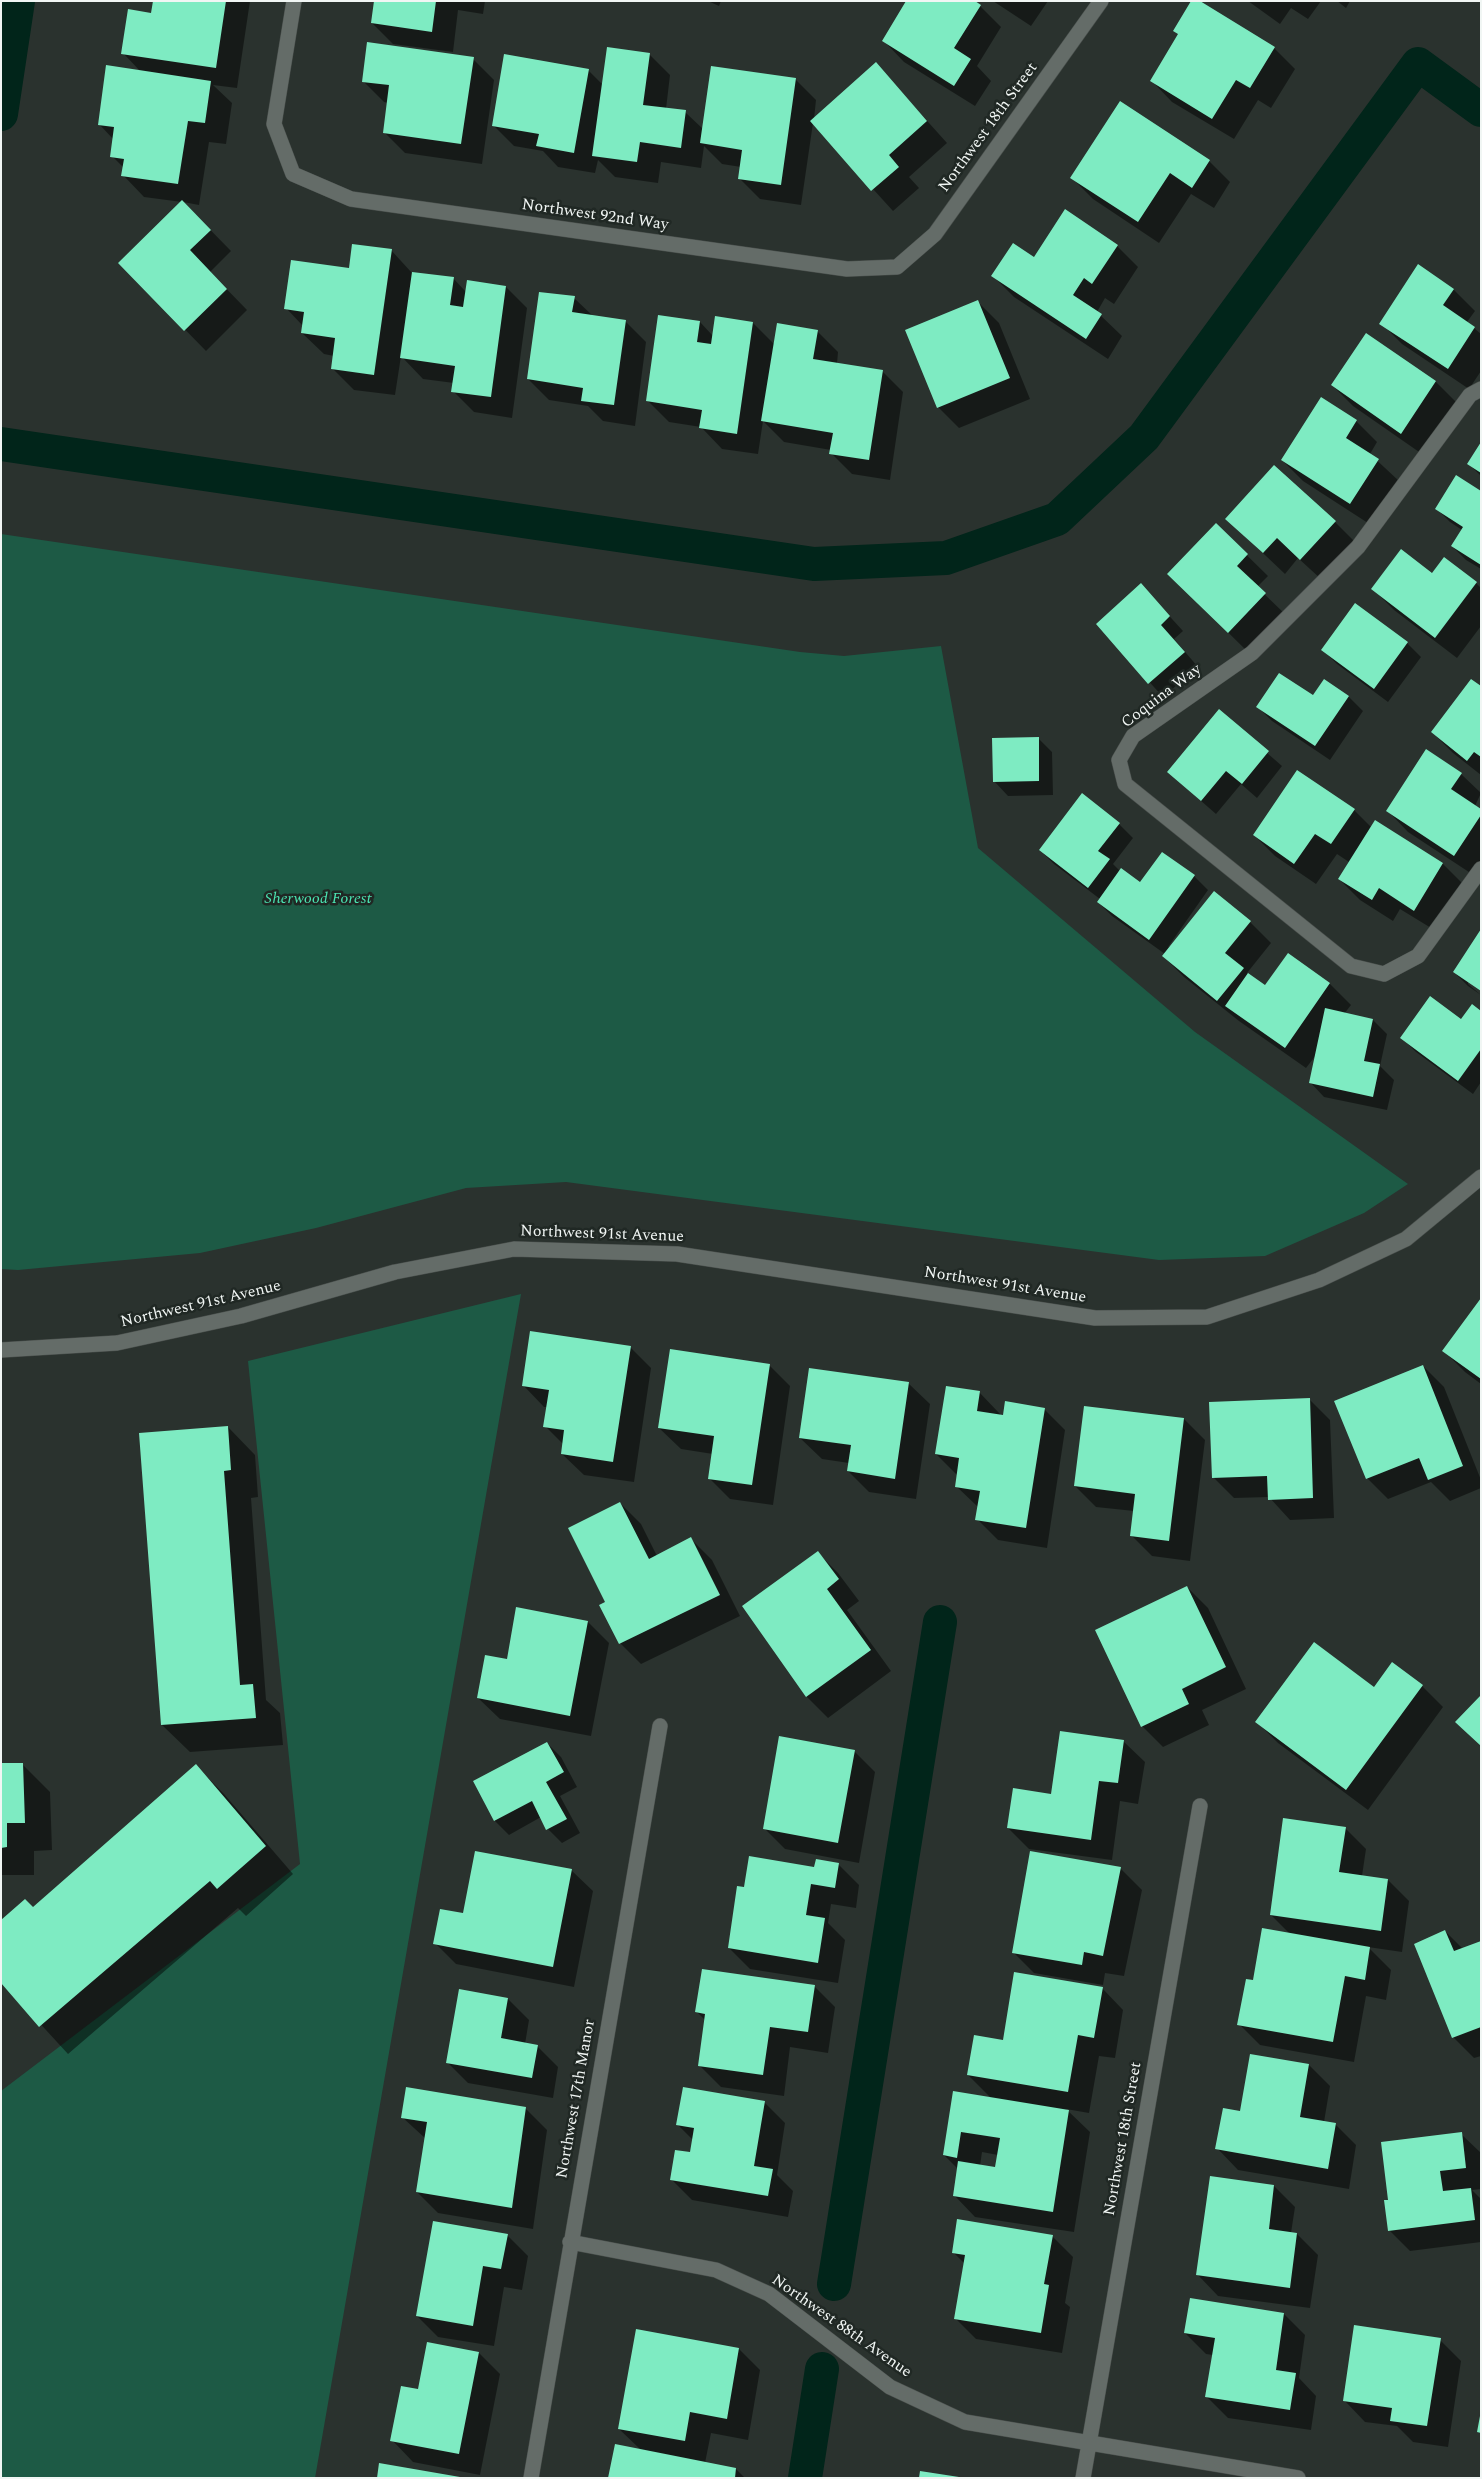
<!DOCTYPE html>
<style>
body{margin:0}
#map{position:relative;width:1482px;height:2479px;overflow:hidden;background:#2a322e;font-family:Spectral,serif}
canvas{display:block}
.frame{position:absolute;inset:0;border:2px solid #f1f6f4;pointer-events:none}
</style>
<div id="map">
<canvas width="1482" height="2479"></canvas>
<div class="frame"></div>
</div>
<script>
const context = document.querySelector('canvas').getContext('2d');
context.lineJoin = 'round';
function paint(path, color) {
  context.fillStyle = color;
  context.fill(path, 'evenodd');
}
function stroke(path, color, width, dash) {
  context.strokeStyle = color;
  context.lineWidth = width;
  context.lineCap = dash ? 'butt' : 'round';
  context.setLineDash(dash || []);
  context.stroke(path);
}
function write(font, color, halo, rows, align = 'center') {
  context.font = font + ' Spectral,serif';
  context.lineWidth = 5;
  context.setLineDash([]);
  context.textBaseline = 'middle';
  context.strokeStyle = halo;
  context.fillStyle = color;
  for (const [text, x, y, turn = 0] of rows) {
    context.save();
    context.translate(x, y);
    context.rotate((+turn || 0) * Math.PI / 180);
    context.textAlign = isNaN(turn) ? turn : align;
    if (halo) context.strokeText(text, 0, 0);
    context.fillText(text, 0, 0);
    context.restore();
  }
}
paint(new Path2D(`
 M1,534L800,652L844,656L941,646L978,848L1195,1032L1408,1184L1364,1213L1265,1256L1159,1260L566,1182L466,1188L316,1228L200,1253L18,1270L1,1269Z
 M521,1294L315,2478H1V2091L300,1864L248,1361Z`), '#1d5a45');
paint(new Path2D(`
 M154,1H250L237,88L213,85L232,103L226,144L209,142L199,205L183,202L231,251L210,272L247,310L206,351L120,263L182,202L144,197L123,175L124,168L112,156L114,140L99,124L141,72L123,53L152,15Z
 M375,1H485L483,14L458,10L453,52L393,44L372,23Z
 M708,1H721L719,6Z
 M993,1H1048L1031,26Z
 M1248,1H1321L1308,19L1291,8L1280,24Z
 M1337,1H1350L1346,8Z
 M980,6L1001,27L977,66L991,81L975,106L904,62L883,40Z
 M1274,48L1295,69L1271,108L1258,100L1234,139L1172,102L1151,80Z
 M649,54L670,75L666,109L685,112L703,129L795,79L816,100L814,119L876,64L947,143L909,177L919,188L893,211L813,123L801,205L760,199L739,178L741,167L722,164L704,146L701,168L661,162L658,183L615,177L598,160L595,173L558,167L543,151L514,146L493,125L588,70L603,85Z
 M473,59L494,80L482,164L405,153L384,132L388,103L384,102L363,81Z
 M1120,103L1209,161L1230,182L1214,208L1191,194L1159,243L1093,199L1072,178Z
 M1117,246L1138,267L1114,304L1105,298L1097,312L1122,336L1108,359L1014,297L993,276L1035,258Z
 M391,250L412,273L453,278L466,292L506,287L527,308L512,418L474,412L453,391L454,383L423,379L401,356L395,395L354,390L332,368L334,356L324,354L302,333L303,326L286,308L350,270Z
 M1418,266L1454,290L1475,311L1467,322L1481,334V371L1469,389L1402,344L1381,323Z
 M574,298L593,316L625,321L646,342L635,426L603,421L588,406L549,400L528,379Z
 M978,302L999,323L1030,399L959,428L938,407Z
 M700,322L713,336L753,323L775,345L817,331L838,352L837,364L882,371L903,392L890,480L852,474L831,453V450L784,442L763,421L758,454L722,449L701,427L669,422L648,401Z
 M1367,334L1436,382L1457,403L1422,454L1353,406L1332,385Z
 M1356,421L1377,442L1370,454L1399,481L1371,525L1303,481L1282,460Z
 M1481,444V476L1468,463Z
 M1481,492V569L1466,560L1452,546L1462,530L1450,522L1436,508Z
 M1227,519L1335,522L1356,543L1322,580L1298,558L1285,574Z
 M1216,525L1268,576L1257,587L1286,615L1249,653L1190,595Z
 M1432,574L1476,583L1481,588V626L1457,658L1394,610L1373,589Z
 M1141,585L1183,631L1174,639L1198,667L1163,697L1097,624Z
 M1407,643L1421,657L1388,702L1337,664L1323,650Z
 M1324,681L1349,697L1363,711L1330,760L1272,721L1258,707L1313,697Z
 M1481,688V775L1453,753L1432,732Z
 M1219,711L1282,766L1257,798L1241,784L1216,814L1168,772Z
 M1038,738L1052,752L1053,795L1008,796L994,781Z
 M1461,774L1481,793L1475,806L1481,810V867L1475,876L1408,832L1387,810Z
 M1354,810L1371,827L1375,821L1443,864L1464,885L1436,931L1400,909L1393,921L1360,900L1339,879L1349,862L1337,854L1316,884L1275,856L1254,835Z
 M1119,824L1133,838L1113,864L1120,871L1140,884L1194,876L1208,890L1168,947L1250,922L1271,943L1247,973L1252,978L1265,987L1288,955L1330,984L1351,1005L1344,1014L1373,1020L1387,1034L1380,1066L1394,1080L1387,1110L1324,1097L1310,1082L1316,1055L1306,1068L1239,1021L1184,977L1163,956L1165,954L1112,916L1098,902L1100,899L1054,864L1040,850Z
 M1454,972L1468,981V984L1481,995L1468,986Z
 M1481,1012V1082L1473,1094L1416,1052L1402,1038L1461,1021Z
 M1481,1300V1384L1465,1372L1444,1351Z
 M630,1347L651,1368L634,1482L584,1475L562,1454L564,1445L545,1426L547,1407H544L523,1385Z
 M769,1365L790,1386L773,1505L730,1499L709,1478L713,1454L681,1449L659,1428Z
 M1423,1366L1444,1387L1481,1480V1488L1450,1501L1431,1482L1388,1499L1367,1478Z
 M908,1383L930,1404L916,1499L869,1492L848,1471L849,1463L822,1459L800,1438Z
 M979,1392L1000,1414V1416L1044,1409L1065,1430L1047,1548L998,1540L977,1519L978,1507L956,1486L957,1475L936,1454Z
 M1309,1399L1330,1420L1334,1518L1290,1520L1269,1497L1234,1498L1213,1477Z
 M1184,1419L1205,1440L1190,1561L1152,1556L1131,1535L1134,1511L1096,1507L1075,1486Z
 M228,1427L255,1455L258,1497L251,1498L266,1700L280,1713L283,1745L190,1752L162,1725Z
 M620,1503L641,1524L657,1556L691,1539L712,1560L740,1616L641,1664L620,1643L607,1603Z
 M817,1552L838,1573L859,1601L847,1610L891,1671L828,1718L807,1697L744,1606Z
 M1187,1587L1208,1608L1246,1689L1202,1710L1209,1725L1163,1747L1142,1726Z
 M588,1622L609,1643L591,1736L500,1719L478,1698L508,1661Z
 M1392,1664L1422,1686L1443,1707L1368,1810L1278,1743L1257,1722L1375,1688Z
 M1123,1741L1145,1762L1138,1804L1120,1801L1112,1860L1029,1849L1008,1828Z
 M547,1743L561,1757L577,1787L560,1796L580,1833L562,1843L548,1829L541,1817L509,1835L495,1821L475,1782Z
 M854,1751L875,1772L859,1863L785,1849L764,1828Z
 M22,1764L50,1792L52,1850L34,1851V1875H1V1765Z
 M196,1766L224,1794L293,1874L246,1916L238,1908L68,2054L1,1981L33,1909Z
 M1345,1828L1366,1849L1362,1876L1388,1880L1409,1901L1402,1952L1368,1947L1391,1970L1386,2000L1366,1996L1354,2062L1260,2045L1239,2024L1254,1981L1290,1934L1271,1915Z
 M838,1864L859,1885L856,1908L831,1904L828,1923L845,1940L838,1983L750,1969L729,1948L745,1888Z
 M1121,1869L1142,1890L1124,1976L1105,1973L1103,1985L1034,1973L1013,1952Z
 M571,1870L593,1891L574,1987L456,1964L435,1943L464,1914Z
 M1445,1931L1463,1949L1481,1942V2056L1474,2058L1453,2037Z
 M814,1986L835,2007L828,2053L790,2047L784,2096L721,2087L699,2065L706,2021L697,2012Z
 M1102,1988L1123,2010L1115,2058L1099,2056L1089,2113L1066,2109L1090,2132L1074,2232L975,2217L954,2195L958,2169L944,2155L954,2093L992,2099L968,2075L1004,2041ZM982,2152L998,2155L996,2169L980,2166Z
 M460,1990L508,1999L529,2020L525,2044L537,2046L558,2067L553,2098L468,2083L447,2062Z
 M1309,2065L1330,2086L1324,2122L1335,2124L1356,2145L1349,2189L1238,2170L1217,2148L1241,2113Z
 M764,2102L785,2123L777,2175L793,2191L788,2217L692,2200L671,2179L691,2154L693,2140L678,2125Z
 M526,2109L547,2130L533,2229L438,2213L417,2192L426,2139L402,2117Z
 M1461,2134L1481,2153V2189L1472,2190L1481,2199V2242L1410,2251L1389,2230L1390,2201Z
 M1211,2177L1274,2186L1295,2207L1291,2233L1297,2234L1318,2255L1310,2308L1218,2296L1197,2274Z
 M507,2235L528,2256L522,2290L504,2287L494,2346L438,2337L417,2316Z
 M1052,2236L1073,2257L1065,2303L1070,2307L1062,2353L976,2339L955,2318L964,2263L953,2252Z
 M1191,2299L1284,2314L1305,2335L1299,2378L1316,2396L1311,2430L1228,2418L1207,2397L1213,2355L1206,2354L1185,2333Z
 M1440,2340L1461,2361L1448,2447L1413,2442L1397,2426L1365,2422L1344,2400Z
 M428,2343L479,2353L500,2374L480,2475L413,2462L392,2440L419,2391Z
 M739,2349L760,2370L748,2440L711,2433L705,2463L736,2469L745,2478H610L641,2450L619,2429Z`), '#0007');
stroke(new Path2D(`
 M1,114L18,1
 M1,444L814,564L946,558L1057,519L1144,437L1418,64L1481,110
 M834,2284L940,1622
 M805,2478L822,2369`), '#01251a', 34);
paint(new Path2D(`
 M153,1H226L216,68L121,54L128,9L151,13Z
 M374,1H436L432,32L371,23Z
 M906,1H975L981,5L954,48L971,59L954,86L882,41Z
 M1191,1H1200L1275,47L1250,88L1236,80L1212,119L1150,81L1178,34L1173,31Z
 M367,42L474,57L461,144L383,133L389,85L362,82Z
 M607,47L650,53L643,105L686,110L681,148L640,142L637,162L592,156Z
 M504,54L589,69L574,153L536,146L539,134L492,126Z
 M876,62L927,121L889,155L899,167L871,191L810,121Z
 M106,65L211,81L205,123L188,121L178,184L121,176L124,159L110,157L114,127L98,125Z
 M711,66L796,78L781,185L738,179L742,150L700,143Z
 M1120,101L1210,160L1192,188L1170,173L1138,222L1070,178Z
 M182,200L211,230L190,250L227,289L184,331L118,263Z
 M1065,209L1118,245L1092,284L1084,278L1073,295L1102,314L1086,339L991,276L1013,243L1034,257Z
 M352,244L392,249L374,375L331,369L335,338L301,333L304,312L284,309L291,260L349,268Z
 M1418,264L1454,289L1443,305L1475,327L1448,369L1379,324Z
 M412,272L454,277L450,305L463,307L467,280L506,286L491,397L451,392L455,366L400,358Z
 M539,292L575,296L572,312L626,320L614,405L581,401L583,388L527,379Z
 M978,300L1010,378L937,408L905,330Z
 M658,315L700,321L697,342L711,344L715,316L753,322L737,434L699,428L702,410L646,401Z
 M777,323L818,330L813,359L883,370L869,460L829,454L833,433L761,421Z
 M1366,333L1436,381L1401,434L1331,385Z
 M1321,397L1357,420L1346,438L1379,459L1350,504L1281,460Z
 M1481,442V473L1467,464Z
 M1274,465L1336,521L1300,560L1277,538L1263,553L1225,519Z
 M1456,475L1481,491V565L1451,546L1463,527L1435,509Z
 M1216,523L1248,554L1237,566L1266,593L1228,633L1167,574Z
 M1401,549L1432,573L1444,557L1477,582L1435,638L1371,589Z
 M1141,583L1170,616L1161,625L1185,652L1148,684L1096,624Z
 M1355,603L1408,642L1374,689L1321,650Z
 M1279,673L1313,695L1324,679L1349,696L1315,746L1256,707Z
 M1471,679L1481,686V757L1474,752L1467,761L1431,732Z
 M1219,709L1269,751L1242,784L1226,771L1201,801L1167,772Z
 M1039,737V781L993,782L992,738Z
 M1426,749L1462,773L1451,789L1481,809V815L1454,856L1386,811Z
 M1297,770L1355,809L1331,844L1315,834L1294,864L1253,835Z
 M1082,793L1120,823L1098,851L1110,859L1088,888L1039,850Z
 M1375,820L1443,863L1414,911L1379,888L1372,900L1338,879Z
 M1162,852L1195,875L1149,940L1097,902L1121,868L1140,882Z
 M1214,891L1251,921L1225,953L1244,968L1217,1001L1162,956Z
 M1481,929V991L1453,972Z
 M1288,953L1330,983L1285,1048L1225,1006L1248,973L1265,985Z
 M1430,996L1461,1019L1472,1004L1481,1011V1049L1458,1081L1400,1038Z
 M1325,1008L1373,1019L1364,1061L1380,1064L1373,1097L1309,1083Z
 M1481,1298V1379L1442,1351Z
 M530,1331L631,1346L613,1462L561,1454L564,1430L543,1427L549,1390L522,1386Z
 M670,1349L770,1364L752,1485L708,1479L714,1436L658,1428Z
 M1423,1365L1463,1466L1428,1480L1419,1458L1366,1479L1334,1401Z
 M809,1368L909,1382L895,1479L847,1471L851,1445L799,1438Z
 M946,1386L980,1391L977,1411L1003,1415L1005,1401L1045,1408L1026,1528L975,1520L980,1491L955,1487L959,1458L935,1454Z
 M1310,1398L1313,1498L1268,1500L1267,1476L1212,1478L1209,1402Z
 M1084,1406L1184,1418L1169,1541L1130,1536L1135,1494L1074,1486Z
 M228,1426L231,1470L224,1471L240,1685L253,1684L256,1718L161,1725L139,1433Z
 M620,1502L649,1559L691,1537L720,1595L619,1644L599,1605L605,1602L568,1528Z
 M818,1551L839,1579L827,1589L871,1650L806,1697L742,1606Z
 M1187,1586L1226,1667L1182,1689L1189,1704L1141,1727L1095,1630Z
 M516,1607L588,1621L570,1716L477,1698L485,1655L507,1659Z
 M1314,1642L1374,1687L1392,1662L1423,1685L1346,1790L1255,1722Z
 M1481,1695V1746L1455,1722Z
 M1060,1731L1124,1740L1118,1783L1099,1781L1091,1840L1007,1828L1013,1788L1051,1794Z
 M779,1736L855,1750L838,1843L763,1829Z
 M547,1742L564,1772L546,1782L567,1819L546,1830L532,1801L494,1821L473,1781Z
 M1,1763H23L25,1823H7V1847L1,1848Z
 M196,1764L266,1846L217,1889L210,1881L39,2027L1,1983V1920L25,1899L33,1907Z
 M1283,1818L1346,1827L1339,1872L1388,1879L1381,1931L1270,1915Z
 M475,1851L572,1869L553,1967L433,1944L440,1909L463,1913Z
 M1030,1851L1121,1867L1103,1956L1084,1952L1082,1965L1012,1953Z
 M749,1856L814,1867L816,1859L839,1863L835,1888L811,1884L806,1915L825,1918L818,1963L728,1948L737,1886L744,1887Z
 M1262,1928L1370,1947L1365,1980L1345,1976L1333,2042L1237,2025L1246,1979L1253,1980Z
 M1445,1930L1454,1951L1481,1941V2027L1452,2038L1414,1944Z
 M702,1969L815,1985L808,2032L770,2027L763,2075L698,2066L705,2014L695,2012Z
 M1014,1972L1103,1987L1094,2038L1078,2035L1068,2092L967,2075L974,2035L1003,2040Z
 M459,1989L508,1998L501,2038L538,2045L532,2078L446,2063Z
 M1250,2054L1309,2064L1300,2117L1336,2123L1328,2169L1215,2149L1223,2108L1240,2111Z
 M406,2087L526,2107L512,2208L416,2192L427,2122L401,2118Z
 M683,2087L765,2101L754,2166L773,2169L768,2196L670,2180L675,2150L690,2152L694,2128L676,2125Z
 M953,2091L1069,2110L1053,2212L953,2196L958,2161L995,2167L1000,2138L961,2132L957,2158L943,2155Z
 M1462,2132L1466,2168L1440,2171L1443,2191L1471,2188L1475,2220L1388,2231L1384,2200H1388L1381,2142Z
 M1210,2176L1274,2185L1269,2229L1297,2233L1290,2288L1196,2275Z
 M957,2219L1053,2235L1044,2284L1049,2285L1041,2333L954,2319L965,2255L952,2253Z
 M433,2221L508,2234L501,2269L483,2266L473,2326L416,2316Z
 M1190,2298L1284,2313L1276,2370L1296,2373L1290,2410L1205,2397L1215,2338L1184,2333Z
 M1354,2325L1441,2338L1427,2426L1390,2421L1392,2408L1343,2401Z
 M636,2329L739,2348L727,2419L690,2412L685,2441L618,2429Z
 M427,2342L479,2352L459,2454L390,2441L401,2386L418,2389Z
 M1480,2416H1481V2433L1477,2432Z
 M615,2444L736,2468L735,2478H608Z
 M379,2463L460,2477V2478H377Z
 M920,2471L959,2477V2478H919Z`), '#7eebc2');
const minor = new Path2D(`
 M294,1L274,124L293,174L351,199L847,269L897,267L935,234L1101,1
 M1481,389L1470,395L1358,547L1252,653L1133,736L1119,760L1125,784L1351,966L1384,974L1418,956L1481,869
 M1,1350L117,1343L241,1316L395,1272L514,1249L677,1254L1095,1318L1207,1317L1319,1280L1406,1239L1481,1177
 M570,2242L716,2270L769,2294L890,2387L965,2422L1298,2478
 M531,2478L660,1726
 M1083,2478L1200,1806`);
stroke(minor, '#484e4b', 16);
stroke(minor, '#646c68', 15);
write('16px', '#f1f6f4', '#202824', [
 ["Northwest 18th Street",989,128,-54],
 ["Northwest 92nd Way",595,216,8],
 ["Coquina Way",1162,697,-37],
 ["Northwest 91st Avenue",602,1235,2],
 ["Northwest 91st Avenue",1005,1286,9],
 ["Northwest 91st Avenue",201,1305,-13],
 ["Northwest 17th Manor",577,2099,-80],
 ["Northwest 18th Street",1124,2139,-80],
 ["Northwest 88th Avenue",841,2327,35]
]);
write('italic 16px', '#4be5b2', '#202824', [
 ["Sherwood Forest",318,900]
]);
</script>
